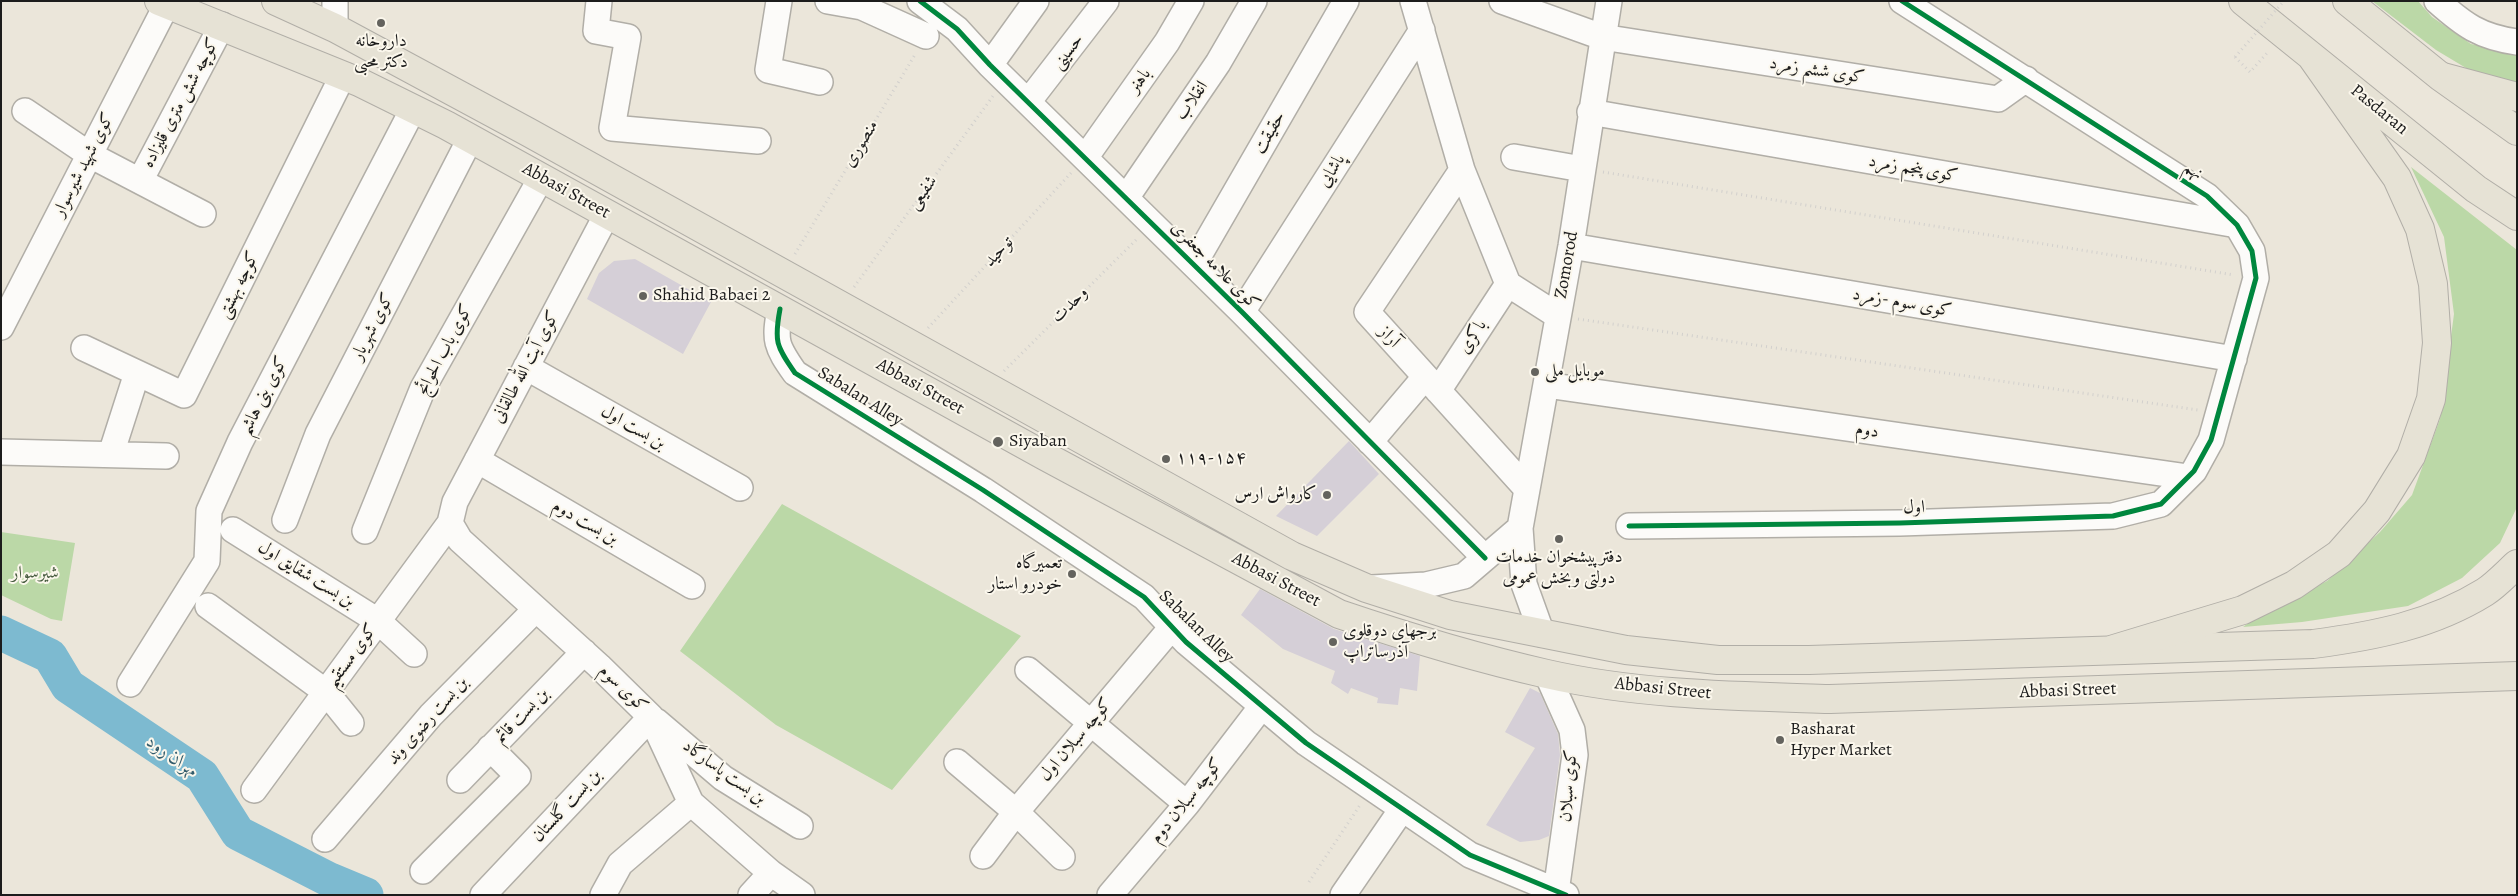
<!DOCTYPE html>
<meta charset="utf-8">
<style>
body{margin:0}
#map{position:relative;width:2518px;height:896px;overflow:hidden;background:#ebe6da;font-family:Alegreya,serif}
canvas{display:block}
.frame{position:absolute;inset:0;border:2px solid #1c1c1c;pointer-events:none}
</style>
<div id="map">
<canvas width="2518" height="896"></canvas>
<div class="frame"></div>
</div>
<script>
const context = document.querySelector('canvas').getContext('2d');
context.lineJoin = 'round';
function paint(path, color) {
  context.fillStyle = color;
  context.fill(path, 'evenodd');
}
function stroke(path, color, width, dash) {
  context.strokeStyle = color;
  context.lineWidth = width;
  context.lineCap = dash ? 'butt' : 'round';
  context.setLineDash(dash || []);
  context.stroke(path);
}
function write(font, color, halo, rows, align = 'center') {
  context.font = font + ' Alegreya,Amiri,serif';
  context.lineWidth = 4;
  context.setLineDash([]);
  context.textBaseline = 'middle';
  context.strokeStyle = halo;
  context.fillStyle = color;
  for (const [text, x, y, turn = 0] of rows) {
    context.save();
    context.translate(x, y);
    context.rotate((+turn || 0) * Math.PI / 180);
    context.textAlign = isNaN(turn) ? turn : align;
    if (halo) context.strokeText(text, 0, 0);
    context.fillText(text, 0, 0);
    context.restore();
  }
}
paint(new Path2D(`
 M2372,1H2418L2432,17L2471,44L2517,54V85L2481,77L2436,50Z
 M2411,167L2517,250V507L2500,543L2462,578L2408,606L2302,622L2243,627L2262,613L2327,581L2380,532L2412,495L2440,419L2454,314L2444,237Z
 M782,504L1021,636L892,790L776,725L680,651Z
 M1,532L75,543L62,621L51,619L1,595Z`), '#bbd8a7');
stroke(new Path2D(`
 M1,633L50,656L68,686L202,776L238,833L330,880L366,895`), '#7dbad0', 35);
paint(new Path2D(`
 M635,259L711,302L683,354L587,299L599,273L614,261Z
 M1349,441L1379,474L1317,536L1276,516Z
 M1260,589L1334,629L1420,656L1417,691L1400,688L1398,705L1377,703L1378,698L1351,688L1348,694L1331,683L1335,671L1283,649L1241,615Z
 M1530,688L1540,693L1558,734L1560,755L1549,836L1539,840L1520,842L1486,825L1535,748L1505,732Z`), '#d5cfd7');
const minor = new Path2D(`
 M599,1L596,31L628,37L612,128L758,141
 M779,1L768,70L820,82
 M828,1L862,7L926,36
 M920,1L957,29L990,65L1242,312L1485,558
 M1413,1L1462,170L1508,284L1558,316
 M1502,1L1602,37L1998,99L2026,79
 M2437,1C2464,25 2480,37 2517,42
 M335,28V1
 M990,65L1036,1
 M1028,102L1106,1
 M25,111L90,155L203,214
 M1590,112L2237,225
 M1514,157L1582,169
 M1085,158L1167,42L1191,1
 M1462,170L1367,312L1527,489
 M140,181L222,25
 M1126,198L1218,63L1254,1
 M1571,246L2234,359
 M1194,264L1346,1
 M780,309C774,341 776,346 795,373L983,490L1144,597L1186,642L1306,743L1470,855L1566,895
 M1242,312L1422,30
 M1,327L167,4
 M84,348L184,395L343,75
 M526,367L740,488
 M1546,385L2188,477
 M1438,391L1508,284
 M1370,442L1425,377
 M1,452L166,456
 M111,454L137,373
 M477,460L692,586
 M285,520L318,434L470,139
 M450,523L460,540L599,666L651,717L691,803L771,873L802,895
 M1629,526L1900,523L2113,516L2161,504L2194,471L2211,440L2256,278L2252,251L2237,225L2207,196L1902,1
 M233,530L378,621L414,654
 M365,531L423,388L541,178
 M1372,588L1426,585L1464,576L1520,528
 M208,606L326,692L351,723
 M1542,634L1524,584L1520,528L1571,246L1609,1
 M1028,670L1187,804
 M1547,674L1572,730L1575,755L1556,892
 M130,684L207,561L209,511L240,442L413,109
 M656,721L723,778L800,826
 M957,762L1016,812L1062,857
 M460,780L584,652
 M254,790L450,523L455,502L607,214
 M325,839L431,715L536,609
 M983,856L1016,812L1172,627
 M423,871L518,776L490,748
 M483,895L651,717
 M603,895L620,864L691,803
 M751,895L771,873
 M1110,895L1187,804L1262,706
 M1343,895L1402,809`);
const major = new Path2D(`
 M159,1L359,82L446,125L1045,456L1339,614C1407,637 1477,658 1547,674C1639,695 1736,696 1830,699L2517,676
 M276,1L335,28L528,132L1292,556L1366,588L1450,615L1626,650L1718,660H1809L2313,644C2374,636 2432,625 2485,592C2496,585 2507,573 2517,564
 M2443,77L2517,97`);
const highway = new Path2D(`
 M2243,1L2476,189L2517,216
 M2347,1L2441,77L2517,131
 M2114,649L2243,610L2294,585L2339,554L2377,511L2411,456L2431,399L2437,343L2433,284L2420,229L2397,178L2311,56`);
stroke(minor, '#b1aea7', 28);
stroke(major, '#b1aea7', 30);
stroke(highway, '#b1aea7', 30);
stroke(new Path2D(`
 M2235,57L2250,72L2269,51
 M1603,172L2234,275
 M795,254L916,53
 M854,287L993,96
 M1578,319L2198,410
 M928,328L1071,173
 M1004,371L1138,238
 M1309,882L1360,805`), '#d2d0cd', 3, [1, 4]);
stroke(minor, '#fcfbf9', 25);
stroke(major, '#e6e2d5', 28);
stroke(highway, '#e6e2d5', 28);
stroke(new Path2D(`
 M2235,57L2284,1`), '#d2d0cd', 3, [1, 4]);
stroke(new Path2D(`
 M920,1L957,29L990,65L1242,312L1485,558
 M780,309C774,341 776,346 795,373L983,490L1144,597L1186,642L1306,743L1470,855L1566,895
 M1629,526L1900,523L2113,516L2161,504L2194,471L2211,440L2256,278L2252,251L2237,225L2207,196L1902,1`), '#00873e', 5);
for (const [x, y, r, color] of [
 [381,23,5,"#64635e"],
 [643,296,5,"#64635e"],
 [1535,372,5,"#64635e"],
 [998,442,6,"#64635e"],
 [1166,459,5,"#64635e"],
 [1327,495,5,"#64635e"],
 [1559,539,5,"#64635e"],
 [1072,574,5,"#64635e"],
 [1333,642,5,"#64635e"],
 [1780,740,5,"#64635e"]
]) {
  const dot = new Path2D();
  dot.arc(x, y, r, 0, 2 * Math.PI);
  context.fillStyle = color;
  context.fill(dot);
  stroke(dot, '#fbf7ec', 2);
}
write('18px', '#1c1c1c', '#fbf7ec', [
 ["داروخانه",381,42,"center"],
 ["دکتر محبی",381,63,"center"],
 ["Shahid Babaei 2",653,296],
 ["موبایل ملی",1545,372],
 ["Siyaban",1009,442],
 ["۱۱۹-۱۵۴",1176,459],
 ["کارواش ارس",1317,495,"right"],
 ["دفترپیشخوان خدمات",1559,558,"center"],
 ["دولتی وبخش عمومی",1559,579,"center"],
 ["تعمیرگاه",1062,564,"right"],
 ["خودرو استار",1062,585,"right"],
 ["برجهای دوقلوی",1343,632],
 ["آذرساتراپ",1343,653],
 ["Basharat",1790,730],
 ["Hyper Market",1790,751]
], 'left');
write('18px', '#1c1c1c', '#fbf7ec', [
 ["حسینی",1068,52,-52],
 ["کوی ششم زمرد",1817,71,9],
 ["باهنر",1140,81,-54],
 ["انقلاب",1192,101,-55],
 ["کوچه شش متری قلیزاده",181,103,-62],
 ["Pasdaran",2379,110,39],
 ["حقیقت",1270,133,-60],
 ["منصوری",861,144,-59],
 ["کوی شهید شیرسوار",84,165,-63],
 ["کوی پنجم زمرد",1913,169,10],
 ["پاشایی",1332,171,-58],
 ["نهم",2193,171,33],
 ["Abbasi Street",566,191,29],
 ["شفیعی",923,193,-54],
 ["توحید",999,252,-47],
 ["Zomorod",1567,265,-80],
 ["کوی علامه جعفری",1215,266,45],
 ["کوچه بهشتی",239,285,-64],
 ["کوی سوم -زمرد",1902,303,10],
 ["وحدت",1070,305,-45],
 ["کوی شهریار",373,327,-63],
 ["آراز",1389,337,48],
 ["باکری",1473,337,-57],
 ["کوی باب الحوائج",445,350,-62],
 ["کوی آیت الله طالقانی",526,367,-62],
 ["Abbasi Street",920,387,29],
 ["کوی بنی هاشم",264,396,-63],
 ["Sabalan Alley",860,397,32],
 ["بن بست اول",633,428,30],
 ["دوم",1867,431,8],
 ["اول",1914,508,-2],
 ["بن بست دوم",585,523,30],
 ["بن بست شقایق اول",306,575,32],
 ["Abbasi Street",1276,580,28],
 ["Sabalan Alley",1196,627,44],
 ["کوی مستقیم",352,656,-54],
 ["کوی سوم",623,689,44],
 ["Abbasi Street",1663,689,6],
 ["Abbasi Street",2068,691,-2],
 ["بن بست قائم",522,716,-46],
 ["بن بست رضوی وند",428,721,-48],
 ["کوچه سبلان اول",1076,740,-50],
 ["بن بست پاسارگاد",724,773,36],
 ["کوی سبلان",1569,786,-85],
 ["کوچه سبلان دوم",1187,801,-51],
 ["بن بست گلستان",567,806,-47]
]);
write('18px', '#465a3e', '#fbf7ec', [
 ["شیرسوار",35,574]
]);
write('italic 19px', '#325b6b', '#fbf7ec', [
 ["مهران رود",172,757,35]
]);
</script>
